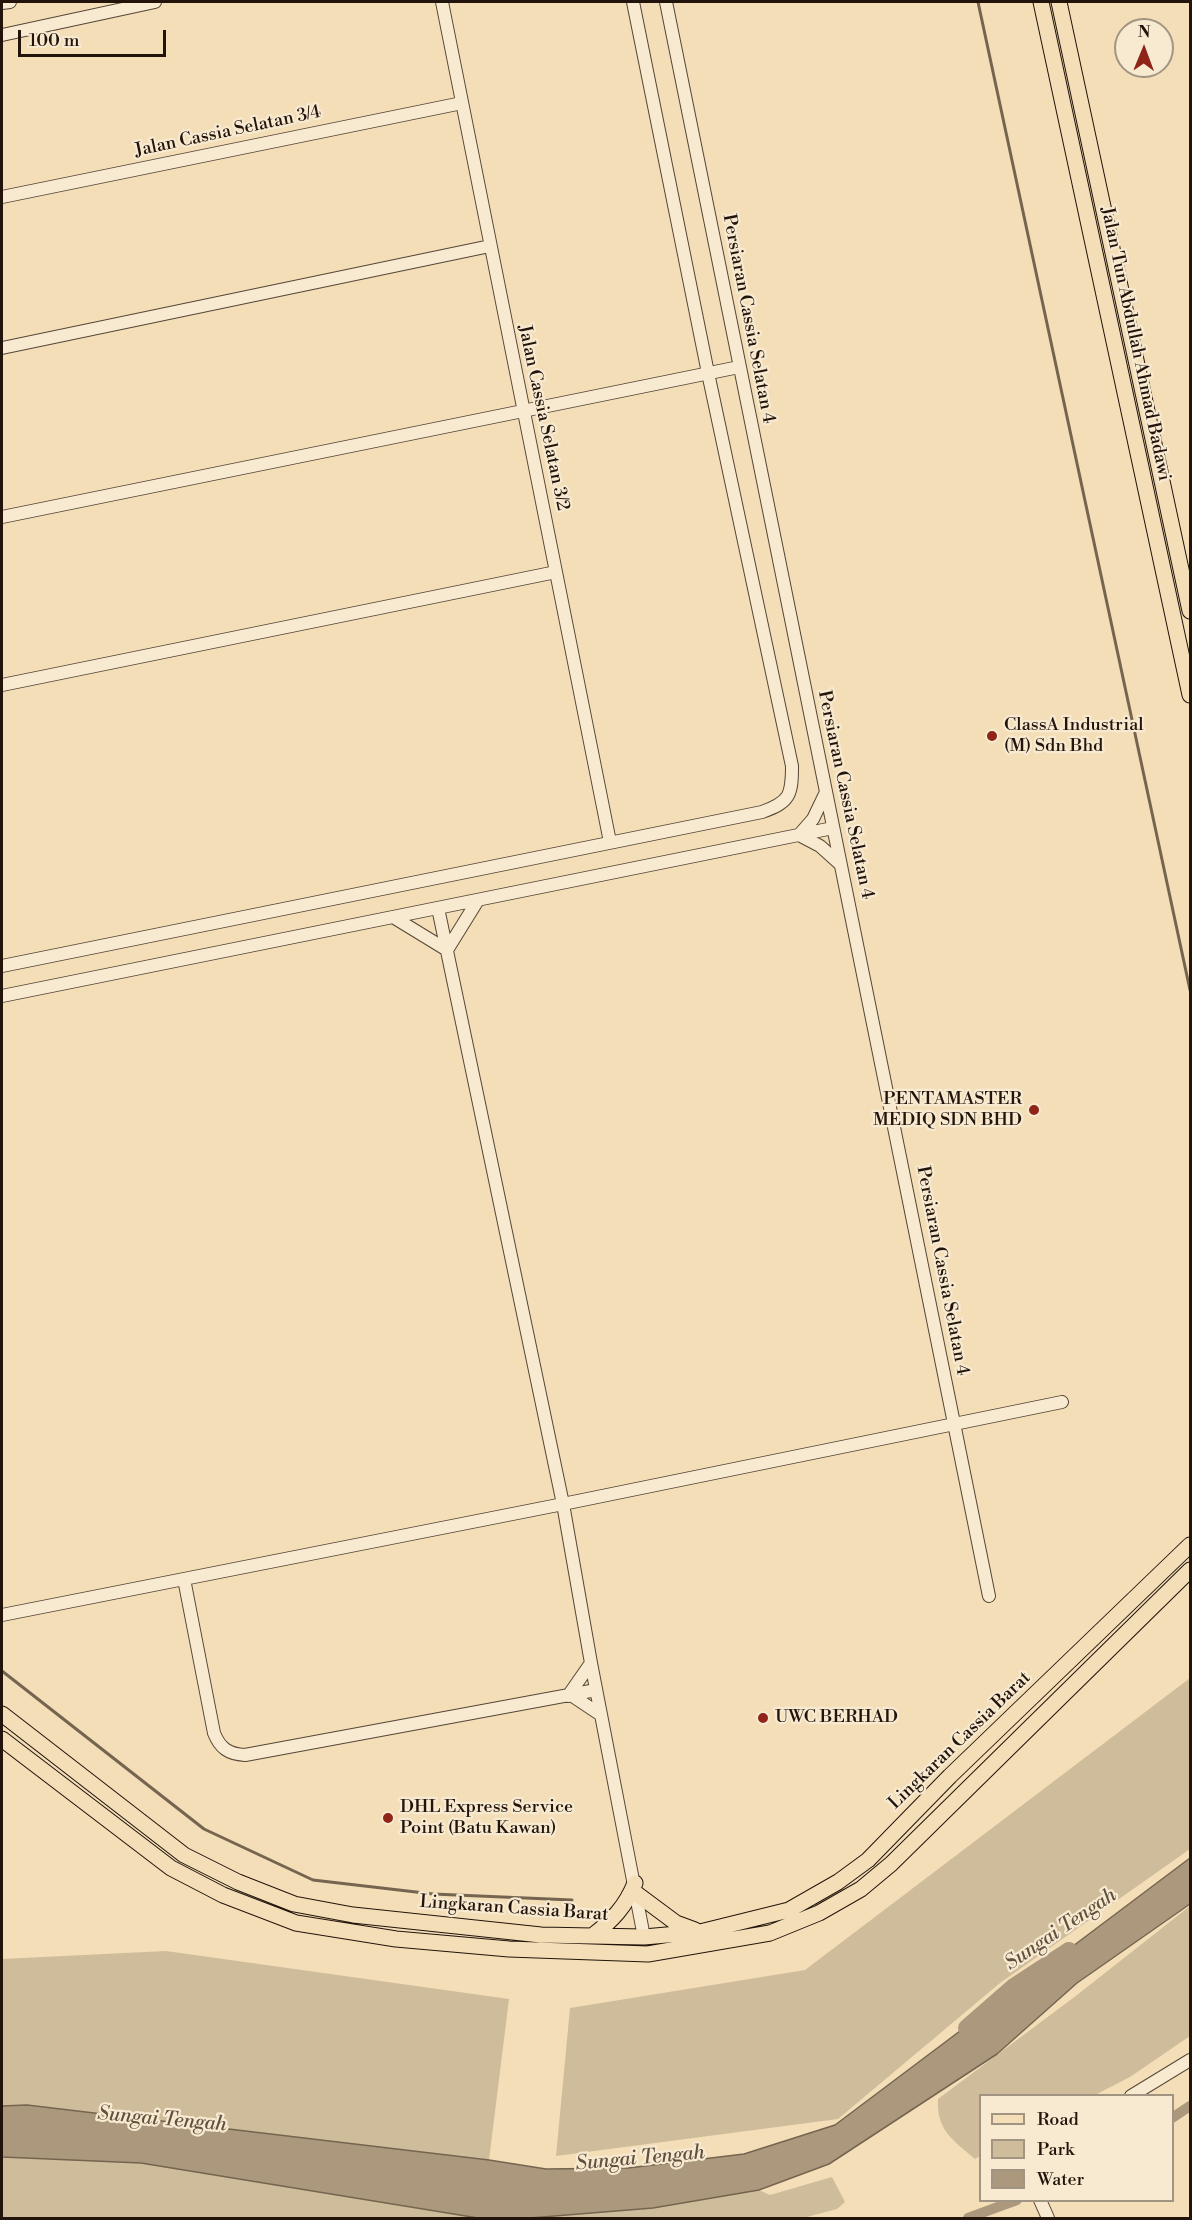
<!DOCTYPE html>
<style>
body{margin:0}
#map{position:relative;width:1192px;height:2220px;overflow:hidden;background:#f3deb8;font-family:"Libre Bodoni",serif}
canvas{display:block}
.frame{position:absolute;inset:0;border:3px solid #22140b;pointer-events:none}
.legend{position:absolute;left:979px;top:2094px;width:195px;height:108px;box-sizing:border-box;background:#f7ead1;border:2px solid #a29482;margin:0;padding:8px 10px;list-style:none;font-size:18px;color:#22140b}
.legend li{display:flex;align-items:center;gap:12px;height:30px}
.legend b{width:30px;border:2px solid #a29482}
.north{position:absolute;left:1114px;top:18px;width:60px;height:60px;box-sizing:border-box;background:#f7ead1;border:2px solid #a29482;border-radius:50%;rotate:1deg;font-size:16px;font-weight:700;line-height:24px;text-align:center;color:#22140b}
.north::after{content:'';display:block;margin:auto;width:21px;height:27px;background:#8f2418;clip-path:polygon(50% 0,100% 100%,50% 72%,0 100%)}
.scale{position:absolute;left:18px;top:30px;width:148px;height:27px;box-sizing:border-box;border:3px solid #22140b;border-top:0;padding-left:8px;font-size:18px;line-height:21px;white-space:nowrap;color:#22140b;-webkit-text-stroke:4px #f7ead1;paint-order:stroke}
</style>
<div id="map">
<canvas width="1192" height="2220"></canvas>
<div class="frame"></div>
<ul class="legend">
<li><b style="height:8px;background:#f3deb8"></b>Road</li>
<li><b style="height:16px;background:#cfbc9b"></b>Park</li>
<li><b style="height:16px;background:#ac997d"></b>Water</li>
</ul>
<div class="north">N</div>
<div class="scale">100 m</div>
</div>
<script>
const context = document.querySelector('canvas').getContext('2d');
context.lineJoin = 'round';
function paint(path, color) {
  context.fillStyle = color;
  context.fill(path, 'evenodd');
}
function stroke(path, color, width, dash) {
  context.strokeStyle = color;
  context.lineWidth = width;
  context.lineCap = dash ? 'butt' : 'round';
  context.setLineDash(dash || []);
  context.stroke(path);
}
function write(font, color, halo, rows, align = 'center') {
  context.font = font + ' "Libre Bodoni",serif';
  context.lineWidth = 4.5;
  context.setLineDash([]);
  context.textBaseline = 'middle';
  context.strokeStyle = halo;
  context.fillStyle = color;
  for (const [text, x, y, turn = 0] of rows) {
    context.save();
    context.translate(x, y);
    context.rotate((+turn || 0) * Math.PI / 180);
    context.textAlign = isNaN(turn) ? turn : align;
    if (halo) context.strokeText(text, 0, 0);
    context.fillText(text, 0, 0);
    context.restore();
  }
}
paint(new Path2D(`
 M1190,1678V1849L1000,1983L838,2119L556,2156L570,2008L805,1970Z
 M1190,1906V2036L1130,2077L1095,2095L980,2096V2156L975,2159C953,2140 936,2130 938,2099L1077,1995Z
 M166,1951L509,1999L489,2160L27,2105L2,2106V1959Z
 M2,2157L141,2163L478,2218H2Z
 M832,2177L845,2202L837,2209L803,2218H530L653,2208L759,2190L770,2195Z`), '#cfbc9b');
const water = new Path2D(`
 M1190,1858V1904L1077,1983L997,2054L829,2164L759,2190L653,2208L530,2218H478L141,2163L2,2157V2106L27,2105L489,2160L546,2169L628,2168L744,2154L835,2125Z`);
paint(water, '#ac997d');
stroke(water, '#75644f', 1.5);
stroke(new Path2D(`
 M978,2L1190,990
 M2,1671L204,1829L313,1880L433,1894L572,1900`), '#75644f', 3);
stroke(new Path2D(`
 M1172,2118L1190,2106
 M968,2218L1017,2200`), '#ac997d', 10);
stroke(new Path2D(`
 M967,2028L1014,1987L1069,1951`), '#ac997d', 18);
const minor = new Path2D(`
 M442,2L610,842
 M666,2L989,1596
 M2,3L10,2
 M2,35L155,2
 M2,197L462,103
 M2,348L490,246
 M2,517L739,367
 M2,685L556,572
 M826,792L813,819L799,835L820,846L840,864
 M438,908L563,1504L591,1663L644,1937
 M393,917L447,950L478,900
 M2,966L762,812C790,802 792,795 792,766L708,373L633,2
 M2,996L833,828
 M184,1579L214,1733C220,1748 228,1754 245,1755L596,1690
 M2,1615L563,1504L1062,1402
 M571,1695L601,1715
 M568,1696L591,1663
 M1131,2096L1190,2060
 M1040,2200L1048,2218`);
const major = new Path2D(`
 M1041,2L1190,695
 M1059,2L1190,611
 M2,1714L184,1855L238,1882L294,1904L353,1915L541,1935L644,1937L700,1932L789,1910L838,1882L868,1860L950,1776L1190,1545
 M2,1739L171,1868L223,1895L296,1923L396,1939L509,1949L648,1954L770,1933L819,1913L861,1889L891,1864L1190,1570
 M637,1894L676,1923L695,1930
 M592,1936C612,1921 626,1906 635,1883`);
stroke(minor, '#564636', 14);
stroke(major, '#22140b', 17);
stroke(minor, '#f7ead1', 12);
stroke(major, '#f3deb8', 15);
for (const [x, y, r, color] of [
 [992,736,6,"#8f2418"],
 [1034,1110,6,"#8f2418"],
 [763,1718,6,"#8f2418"],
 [388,1818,6,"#8f2418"]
]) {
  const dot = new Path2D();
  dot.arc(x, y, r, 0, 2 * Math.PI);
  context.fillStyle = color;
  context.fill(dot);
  stroke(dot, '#f7ead1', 2);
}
write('18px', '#22140b', '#f7ead1', [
 ["Jalan Cassia Selatan 3/4",228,132,-12],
 ["Persiaran Cassia Selatan 4",748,319,79],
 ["Jalan Tun Abdullah Ahmad Badawi",1135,344,78],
 ["Jalan Cassia Selatan 3/2",543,418,78],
 ["Persiaran Cassia Selatan 4",845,795,78],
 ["Persiaran Cassia Selatan 4",942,1271,79],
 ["Lingkaran Cassia Barat",960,1741,-44],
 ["Lingkaran Cassia Barat",514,1909,4]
]);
write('18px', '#22140b', '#f7ead1', [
 ["ClassA Industrial",1004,726],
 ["(M) Sdn Bhd",1004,747],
 ["PENTAMASTER",1022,1100,"right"],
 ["MEDIQ SDN BHD",1022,1121,"right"],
 ["UWC BERHAD",775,1718],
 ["DHL Express Service",400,1808],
 ["Point (Batu Kawan)",400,1829]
], 'left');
write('italic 20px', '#60503e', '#f7ead1', [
 ["Sungai Tengah",1061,1930,-34],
 ["Sungai Tengah",162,2120,5],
 ["Sungai Tengah",640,2159,-5]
]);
</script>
